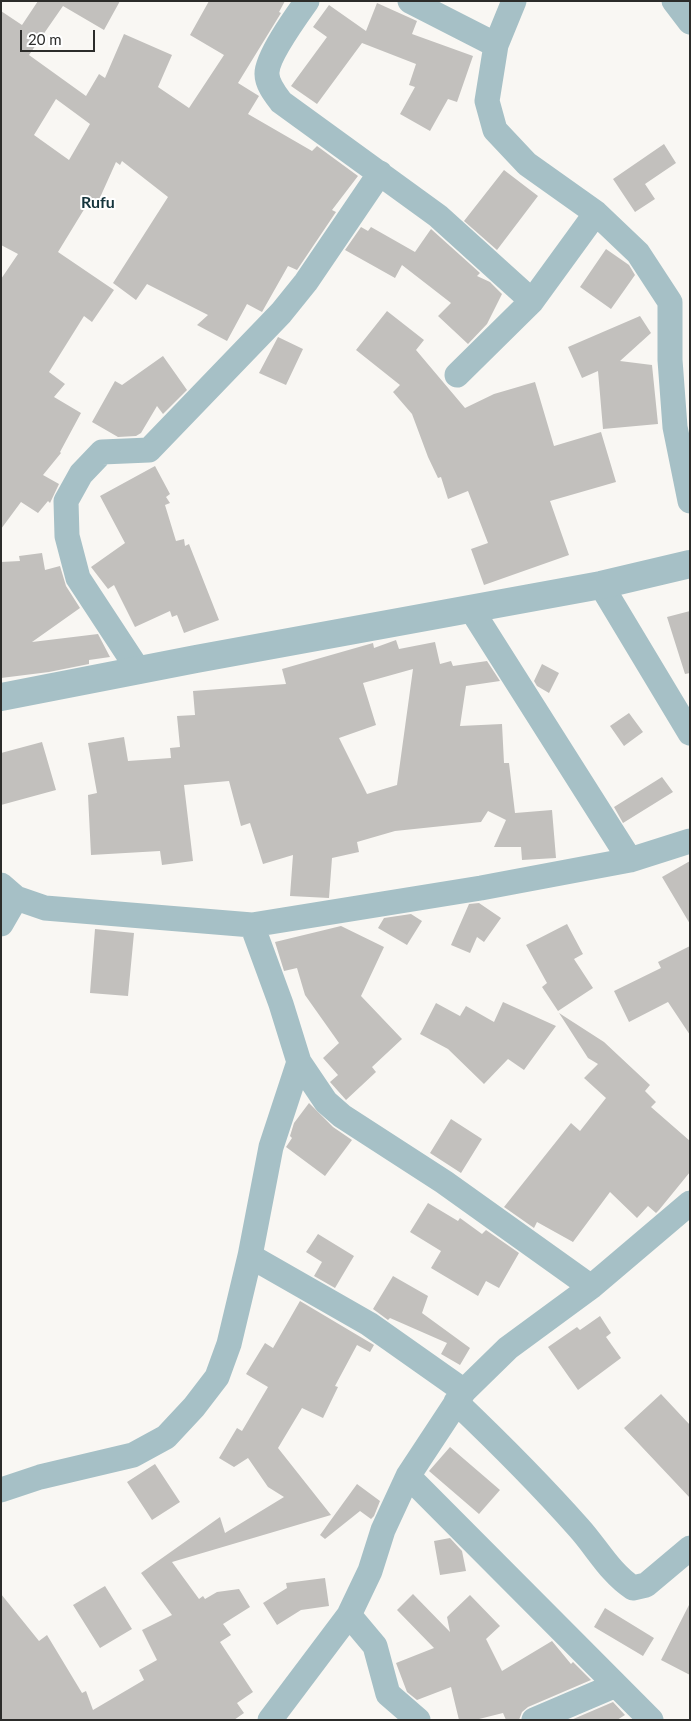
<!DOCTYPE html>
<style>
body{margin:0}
#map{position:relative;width:691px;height:1721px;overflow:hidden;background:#f9f7f3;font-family:Lato,sans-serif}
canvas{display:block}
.frame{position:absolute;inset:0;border:2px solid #2c2c2a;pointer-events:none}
.scale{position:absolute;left:20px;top:30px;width:75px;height:22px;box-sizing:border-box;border:2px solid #2c2c2a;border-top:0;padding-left:6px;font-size:15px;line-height:18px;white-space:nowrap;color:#2c2c2a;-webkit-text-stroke:4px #fff;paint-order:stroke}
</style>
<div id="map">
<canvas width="691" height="1721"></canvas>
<div class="frame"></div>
<div class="scale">20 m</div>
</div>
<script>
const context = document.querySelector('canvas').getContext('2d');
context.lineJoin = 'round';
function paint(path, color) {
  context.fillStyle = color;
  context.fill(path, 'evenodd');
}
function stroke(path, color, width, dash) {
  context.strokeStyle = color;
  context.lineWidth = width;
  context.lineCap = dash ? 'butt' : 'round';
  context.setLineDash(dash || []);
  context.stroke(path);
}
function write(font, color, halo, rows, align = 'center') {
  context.font = font + ' Lato,sans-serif';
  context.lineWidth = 4;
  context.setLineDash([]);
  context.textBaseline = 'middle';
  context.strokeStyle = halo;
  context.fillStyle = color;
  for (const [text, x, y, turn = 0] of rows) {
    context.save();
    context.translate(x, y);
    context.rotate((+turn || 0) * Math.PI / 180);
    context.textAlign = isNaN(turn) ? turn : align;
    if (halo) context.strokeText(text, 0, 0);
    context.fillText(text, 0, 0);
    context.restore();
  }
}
paint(new Path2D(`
 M38,1H120L104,30L63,6L29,55L86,96L99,74L105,78L124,34L172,55L158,87L189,108L224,55L190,35L209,1H285L279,12L281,13L238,83L259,96L248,114L312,151L317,146L358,176L332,210L336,212L297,270L288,266L262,312L247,304L227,341L197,325L208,315L147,284L136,300L113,283L168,197L122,161L120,165L116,162L98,202L91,198L58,252L114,290L92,322L84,316L49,372L65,384L54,397L81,413L60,452L61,453L43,475L59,484L50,503L48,501L38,513L21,502L1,529V279L18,254L1,245V11L22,25ZM56,99L90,124L69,160L34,135Z
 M377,3L417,21L412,34L473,56L457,102L448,99L430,131L400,114L415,87L409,85L416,64L362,43L317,104L291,86L327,37L313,27L329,5L366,31Z
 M664,144L676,163L645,184L655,199L635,212L613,179Z
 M504,170L538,196L497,250L464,221Z
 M361,227L368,231L371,227L415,252L431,229L480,273L477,276L490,282L502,294L487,324L468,344L438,316L451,303L402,265L395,278L345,250Z
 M606,249L629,265L635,275L611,309L580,287Z
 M387,311L424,340L416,350L465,408L494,394L535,382L554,446L601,432L616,482L550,501L569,555L484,585L471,549L488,543L468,491L448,499L441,477L438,478L428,457L412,414L393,392L400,385L356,350Z
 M640,316L651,333L620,361L652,365L658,424L603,429L598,371L582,378L568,347Z
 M278,337L303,349L286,385L259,373Z
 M163,356L187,390L163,414L157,406L141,433L136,436L118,437L92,422L115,381L122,385Z
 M155,466L170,494L166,497L170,503L165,505L176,541L184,539L185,546L189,544L219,620L184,633L177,615L172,617L170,611L135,627L114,585L108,589L91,567L125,543L100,496Z
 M42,553L45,570L60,566L66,586L80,608L32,642L98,634L110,657L89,660V664L49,672L1,678V562L20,561L19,556Z
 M690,611V673L685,674L667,617Z
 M396,640L399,649L435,642L440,664L451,661L453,666L487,661L500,681L466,686L460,726L502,724L504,763H509L515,813L552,810L556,858L522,860L521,847H494L506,820L488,811L481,822L395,831L357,842L359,852L332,858L329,898L290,896L293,855L263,864L250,823L241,826L229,781L184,785L193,861L162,865L160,851L91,855L88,795L97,793L88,743L124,737L128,761L171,758L170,748L180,747L177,716L195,715L193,691L286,684L282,669L373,643L374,648ZM413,669L397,785L367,794L339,738L376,725L363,683Z
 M542,664L559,673L549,693L537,686L534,681Z
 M629,713L643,732L624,746L610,726Z
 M42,742L56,790L1,805V753Z
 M662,777L673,792L623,823L614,807Z
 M690,861V924L662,877Z
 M479,903L501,918L484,942L477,937L470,953L451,945L469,904Z
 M411,914L422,921L407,945L378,928L384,918Z
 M567,924L583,954L574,959L593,988L558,1011L542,987L547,983L526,945Z
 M341,926L384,947L361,996L402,1039L372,1067L376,1072L346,1100L330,1082L338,1075L323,1058L339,1043L305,995L297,968L284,971L275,942Z
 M95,929L134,933L128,996L90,993Z
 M690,946V1035L668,1002L629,1022L614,991L661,968L658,962Z
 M503,1002L556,1026L524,1070L508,1059L484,1084L448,1049L420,1034L436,1003L460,1016L466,1006L494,1022Z
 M559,1013L604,1042L650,1085L645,1091L656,1102L651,1107L690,1141V1172L659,1210L656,1213L648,1206L637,1218L610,1192L573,1242L537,1222L534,1228L504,1207L571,1123L580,1131L606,1098L584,1078L598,1064L588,1058Z
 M309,1103L333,1127L352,1140L325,1176L286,1147L292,1138L290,1136L294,1123Z
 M451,1119L482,1139L461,1173L430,1153Z
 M428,1203L458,1221L460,1218L482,1234L486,1230L519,1253L499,1288L486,1281L478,1296L431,1268L441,1251L410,1232Z
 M318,1234L354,1256L335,1288L314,1276L322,1262L306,1252Z
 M393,1276L428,1296L422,1313L470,1348L460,1365L441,1354L447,1343L390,1318L388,1320L373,1309Z
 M300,1301L374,1345L370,1352L357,1345L335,1386L338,1387L323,1418L302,1408L278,1448L331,1515L172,1562L199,1599L203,1596L205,1599L217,1592L239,1589L250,1607L223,1624L231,1635L220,1642L253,1692L237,1703L244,1713L234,1720H1V1594L39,1641L47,1635L82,1693L86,1691L93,1710L144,1680L139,1670L157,1660L142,1630L172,1615L141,1573L220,1517L225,1533L284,1497L268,1487L248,1458L234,1467L219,1458L237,1428L242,1431L268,1387L246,1374L265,1343L273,1348Z
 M600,1316L611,1333L606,1337L621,1358L578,1390L548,1347L577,1327L580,1330Z
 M661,1394L690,1425V1498L624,1428Z
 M450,1447L500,1490L479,1514L429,1471Z
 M155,1464L180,1502L152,1520L127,1482Z
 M357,1484L380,1501L374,1516L371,1519L360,1511L325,1539L320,1535Z
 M450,1538L462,1551L466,1571L440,1575L434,1541Z
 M325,1578L329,1606L301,1610L277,1625L263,1603L287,1588L286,1583Z
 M105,1586L132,1629L100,1648L73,1605Z
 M413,1594L450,1632L447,1617L470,1595L500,1626L486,1639L502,1671L552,1641L571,1664L573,1662L591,1680L528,1707L522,1712L519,1720H506L503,1713L475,1720H459L451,1687L417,1700L407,1692L396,1663L434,1648L397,1610Z
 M690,1603V1675L661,1660Z
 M605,1608L654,1638L643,1656L594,1627Z
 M613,1702L625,1715L617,1720H571Z`), '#c2c0bd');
stroke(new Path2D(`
 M307,1C297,15 266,58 267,74C267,84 275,94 281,102L438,216L532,301
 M410,1L496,45
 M514,1L496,45L487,101L495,130L527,164L596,213L638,253L670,302V360L675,427L690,501
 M674,1L690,22
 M457,375L532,301L596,213
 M601,585L690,733
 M471,609L630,860
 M139,671L78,578L67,536L66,501L81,474L102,452L149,450L281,313L306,282L380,173
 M1,885L16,898L45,908L252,925L481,888L630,860L690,841
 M1,924L16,898
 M252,925L281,1004L299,1062L326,1102L342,1116L444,1182L591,1287
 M250,1256L369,1324L464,1391
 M456,1402C499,1443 540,1484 579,1528C597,1548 610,1573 633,1588L646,1585L690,1548
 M408,1476L651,1720
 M1,1490L40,1477L133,1455L166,1437L194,1407L217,1377L229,1344L250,1256L271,1147L299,1062
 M349,1615L375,1646L388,1694L418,1720
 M270,1720L349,1615L370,1571L383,1530L408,1476L464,1391L508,1348L591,1287L690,1203
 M534,1720L616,1685`), '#a6c0c6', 25);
stroke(new Path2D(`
 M1,697L196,659L601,585L690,564`), '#a6c0c6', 28);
write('bold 16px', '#14343c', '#fff', [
 ["Rufu",98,203]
]);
</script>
